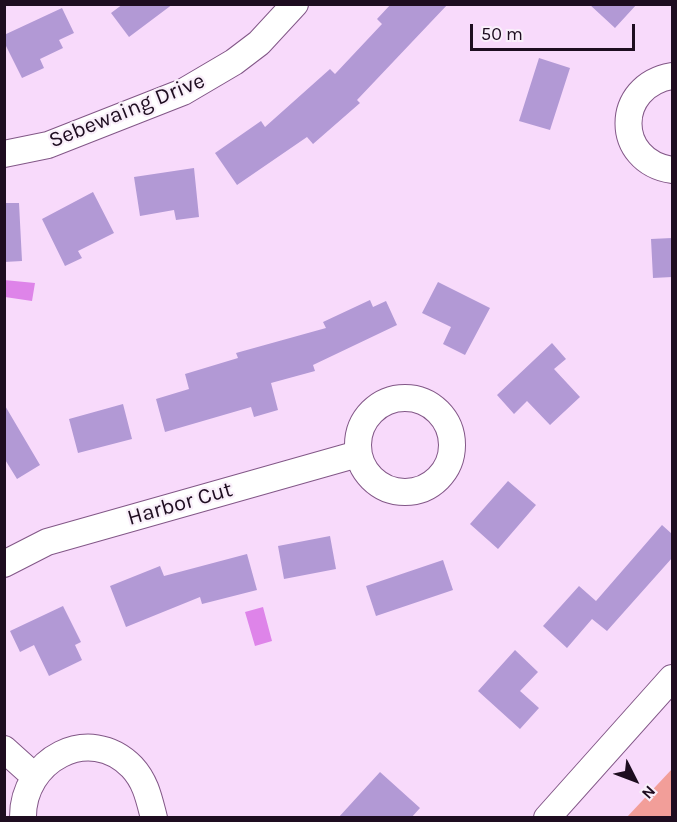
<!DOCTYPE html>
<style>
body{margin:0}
#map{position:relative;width:677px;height:822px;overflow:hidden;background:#f8dafb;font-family:Karla,sans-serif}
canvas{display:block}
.frame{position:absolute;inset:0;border:6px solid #1e0d20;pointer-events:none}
.north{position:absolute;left:605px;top:750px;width:60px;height:60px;-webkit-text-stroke:4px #f9effa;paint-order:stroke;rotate:132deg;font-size:16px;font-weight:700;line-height:24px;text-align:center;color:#1e0d20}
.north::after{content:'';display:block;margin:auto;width:21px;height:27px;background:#1e0d20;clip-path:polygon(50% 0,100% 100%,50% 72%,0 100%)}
.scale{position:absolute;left:470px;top:24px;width:165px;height:27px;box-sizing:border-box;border:3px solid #1e0d20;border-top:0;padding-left:8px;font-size:18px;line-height:21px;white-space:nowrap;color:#1e0d20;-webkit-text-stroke:4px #f9effa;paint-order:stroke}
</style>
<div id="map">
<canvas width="677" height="822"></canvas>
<div class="frame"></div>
<div class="north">N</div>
<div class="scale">50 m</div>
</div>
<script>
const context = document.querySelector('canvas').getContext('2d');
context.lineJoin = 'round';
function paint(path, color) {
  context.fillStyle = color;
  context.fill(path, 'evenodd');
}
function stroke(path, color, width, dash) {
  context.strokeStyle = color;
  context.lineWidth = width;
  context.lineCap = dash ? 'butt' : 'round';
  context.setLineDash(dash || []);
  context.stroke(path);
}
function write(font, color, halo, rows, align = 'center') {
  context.font = font + ' Karla,sans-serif';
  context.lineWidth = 4.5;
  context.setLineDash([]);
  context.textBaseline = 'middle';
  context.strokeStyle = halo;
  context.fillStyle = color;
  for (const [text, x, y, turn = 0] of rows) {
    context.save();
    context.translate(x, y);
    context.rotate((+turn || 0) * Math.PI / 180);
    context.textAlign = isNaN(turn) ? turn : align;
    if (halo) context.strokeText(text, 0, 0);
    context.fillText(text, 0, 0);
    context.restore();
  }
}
paint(new Path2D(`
 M672,769V817H627Z`), '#f29e99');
paint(new Path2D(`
 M4,280L35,283L32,301L5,297Z
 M263,607L272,641L255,646L245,612Z`), '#de84e9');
paint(new Path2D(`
 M123,4H173L129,37L111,13Z
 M391,4H448L357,100L360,103L313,144L307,137L237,185L215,153L261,121L265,127L330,69L335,74L382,24L377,19Z
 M589,4H637L615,28Z
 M62,8L74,33L59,40L63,48L40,59L44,68L22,78L4,42V35Z
 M539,58L570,68L550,130L519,121Z
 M194,168L199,217L176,220L174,210L140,216L134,177Z
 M93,192L114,233L78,251L82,258L65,266L42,219Z
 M4,203H19L22,261L4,262Z
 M672,238V277L653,278L651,239Z
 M438,282L490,308L465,355L443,344L451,327L422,313Z
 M370,300L373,307L386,301L397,325L313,365L315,371L271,383L278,410L254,417L251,407L165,432L156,399L189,389L185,374L238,358L236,353L326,328L323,322Z
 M552,343L566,359L554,369L580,397L550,425L527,401L514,414L497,395Z
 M4,404L40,465L17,479L4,458Z
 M123,404L132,439L78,453L69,419Z
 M508,481L536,505L498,549L470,524Z
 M662,525L672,534V558L607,631L592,619L567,648L543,626L579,586L596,601Z
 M330,536L336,569L284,579L278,546Z
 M247,554L257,590L202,604L200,597L126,627L110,586L160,566L164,576Z
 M443,560L453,590L376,616L366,586Z
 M63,606L81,642L75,645L82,660L49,676L34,645L20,652L10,631Z
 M515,650L538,672L520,691L539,708L520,729L478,691Z
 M380,772L420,808L411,818H338Z`), '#b299d5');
const minor = new Path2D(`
 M672,76C614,86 614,161 672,170
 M4,154L48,145L183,92L234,62L259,43L295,4
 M358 445a47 47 0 1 1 94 0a47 47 0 1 1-94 0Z
 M4,564L47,542L358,454
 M4,749L34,776
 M23,818C22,760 89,723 132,767C146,782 149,799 154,818
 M547,818L672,678`);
stroke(minor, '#825787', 28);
stroke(minor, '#fff', 26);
write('22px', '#1e0d20', '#f9effa', [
 ["Sebewaing Drive",127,111,-22],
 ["Harbor Cut",180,504,-16]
]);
</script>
